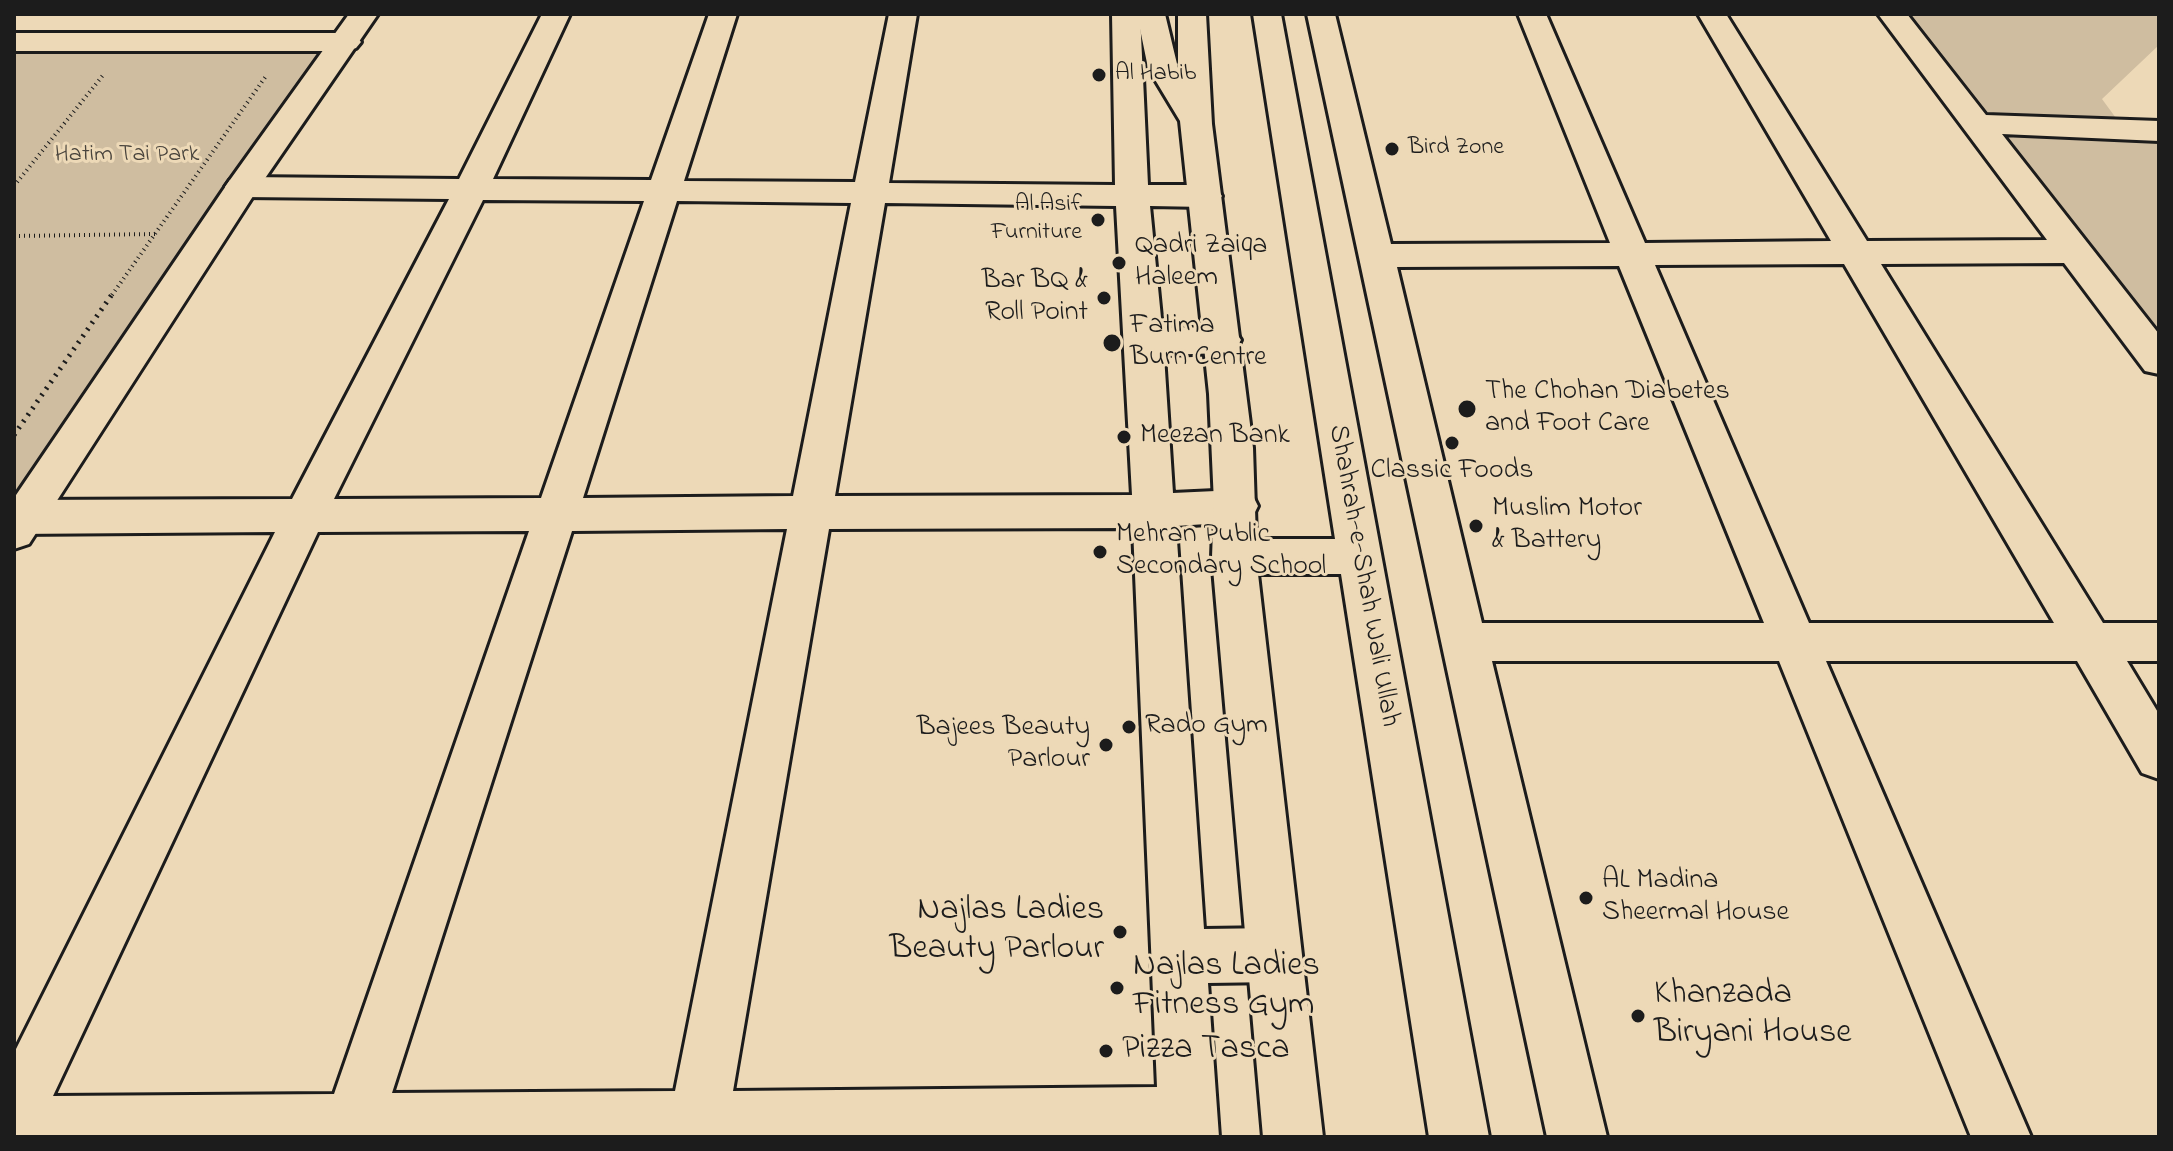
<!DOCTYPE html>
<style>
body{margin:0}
#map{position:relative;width:2173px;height:1151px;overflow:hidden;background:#edd9b7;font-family:"Indie Flower",sans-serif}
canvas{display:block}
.frame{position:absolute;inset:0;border:16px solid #1c1c1c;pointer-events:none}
</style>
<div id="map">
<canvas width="2173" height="1151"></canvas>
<div class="frame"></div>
</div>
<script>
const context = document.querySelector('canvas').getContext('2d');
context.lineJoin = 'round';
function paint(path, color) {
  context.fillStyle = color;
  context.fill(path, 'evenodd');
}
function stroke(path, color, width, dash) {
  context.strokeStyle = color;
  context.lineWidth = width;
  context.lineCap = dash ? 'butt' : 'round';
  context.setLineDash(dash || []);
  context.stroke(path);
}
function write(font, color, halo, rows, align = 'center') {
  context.font = font + ' "Indie Flower",sans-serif';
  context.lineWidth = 6;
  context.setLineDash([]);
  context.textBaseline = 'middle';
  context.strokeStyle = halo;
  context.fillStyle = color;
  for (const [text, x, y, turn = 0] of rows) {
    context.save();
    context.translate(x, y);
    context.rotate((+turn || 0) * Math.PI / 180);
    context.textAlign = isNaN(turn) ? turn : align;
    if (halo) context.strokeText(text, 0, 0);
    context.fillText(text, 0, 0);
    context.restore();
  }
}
paint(new Path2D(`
 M1892,14H2159V45L2102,99L2124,129L2159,131V361Z
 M14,42L338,43L14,532Z`), '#cfbda0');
const street = new Path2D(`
 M542,14H570L493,179L651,180L709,14H737L684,181L855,182L889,14H917L889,183L1115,185L1112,14H1140L1148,185H1205L1217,189L1222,196L1217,203L1205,207L1150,206L1162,328L1222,327L1235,331L1241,340L1235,349L1222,353L1164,355L1173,493L1237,490L1252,494L1258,506L1252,518L1237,522L1176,526L1204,929L1274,928L1293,936L1301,955L1293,974L1274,982L1208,983L1219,1137H14V1053L275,532L14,534V500L292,499L449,199L242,197L230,194L225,187L230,180L242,177L459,179ZM483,200L644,201L541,498L334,499ZM677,201L851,203L793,496L583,498ZM885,203L1116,206L1132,495L835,496ZM1133,528L1157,1087L733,1091L829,529ZM787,529L675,1091L392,1093L572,531ZM529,531L334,1094L53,1096L318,532Z
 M1307,14H1335L1391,244L1610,243L1518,14H1546L1645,243L1831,241L1698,14H1726L1867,241L2047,240L1878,14H1907L1986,115L2159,121V141L2002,134L2159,334V374L2145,371L2064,263L1881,264L2103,623H2159V661H2127L2159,714V779L2142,773L2077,661H1826L2031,1137H1971L1779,661H1492L1607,1137H1547ZM1844,264L2054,623H1809L1655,265ZM1619,266L1764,623H1482L1397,267Z
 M14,33H346L356,36L361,42L356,48L346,51H14Z`);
const secondary = new Path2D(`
 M349,14H378L257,190L29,544L14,549V498L230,180Z`);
const primary = new Path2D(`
 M1137,14H1165L1178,68V14H1206L1212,124L1253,448L1256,539H1335L1253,14H1281L1489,1137H1429L1341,574H1258L1323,1137H1263L1212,557L1214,503L1209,394L1180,121L1148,68Z`);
stroke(street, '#1c1c1c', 6);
stroke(secondary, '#1c1c1c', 6);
stroke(primary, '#1c1c1c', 6);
stroke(new Path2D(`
 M14,186L104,74
 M14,236L155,234
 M112,295L266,76`), '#1c1c1c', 4, [1, 4]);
stroke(new Path2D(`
 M14,435L113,293`), '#1c1c1c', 5, [2, 6]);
paint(street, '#edd9b7');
paint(secondary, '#edd9b7');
paint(primary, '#edd9b7');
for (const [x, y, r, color] of [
 [1099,75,8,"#1c1c1c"],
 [1392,149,8,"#1c1c1c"],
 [1098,220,8,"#1c1c1c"],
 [1119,263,8,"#1c1c1c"],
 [1104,298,8,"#1c1c1c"],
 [1112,343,10,"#1c1c1c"],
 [1467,409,10,"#1c1c1c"],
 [1124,437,8,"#1c1c1c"],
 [1452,443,8,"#1c1c1c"],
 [1476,526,8,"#1c1c1c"],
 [1100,552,8,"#1c1c1c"],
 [1129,727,8,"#1c1c1c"],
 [1106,745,8,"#1c1c1c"],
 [1586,898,8,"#1c1c1c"],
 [1120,932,8,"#1c1c1c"],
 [1117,988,8,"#1c1c1c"],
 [1638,1016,8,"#1c1c1c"],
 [1106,1051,8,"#1c1c1c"]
]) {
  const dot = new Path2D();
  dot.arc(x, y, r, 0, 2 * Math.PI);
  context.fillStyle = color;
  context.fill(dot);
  stroke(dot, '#edd9b7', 3);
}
write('24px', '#1c1c1c', '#edd9b7', [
 ["Al Habib",1115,75],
 ["Bird Zone",1408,149],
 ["Al Asif",1082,206,"right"],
 ["Furniture",1082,234,"right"]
], 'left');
write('24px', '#49443d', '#edd9b7', [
 ["Hatim Tai Park",127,156]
]);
write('28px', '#1c1c1c', '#edd9b7', [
 ["Qadri Zaiqa",1135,247],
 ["Haleem",1135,279],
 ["Bar BQ &",1088,282,"right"],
 ["Roll Point",1088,314,"right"],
 ["Fatima",1130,327],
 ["Burn Centre",1130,359],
 ["The Chohan Diabetes",1485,393],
 ["and Foot Care",1485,425],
 ["Meezan Bank",1140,437],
 ["Classic Foods",1452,472,"center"],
 ["Muslim Motor",1492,510],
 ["& Battery",1492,542],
 ["Mehran Public",1116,536],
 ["Secondary School",1116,568],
 ["Rado Gym",1145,727],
 ["Bajees Beauty",1090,729,"right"],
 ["Parlour",1090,761,"right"],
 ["AL Madina",1602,882],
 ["Sheermal House",1602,914]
], 'left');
write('28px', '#1c1c1c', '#edd9b7', [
 ["Shahrah-e-Shah Wali Ullah",1362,576,80]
]);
write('34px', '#1c1c1c', '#edd9b7', [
 ["Najlas Ladies",1104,912,"right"],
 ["Beauty Parlour",1104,951,"right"],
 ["Najlas Ladies",1133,968],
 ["Fitness Gym",1133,1007],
 ["Khanzada",1654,996],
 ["Biryani House",1654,1035],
 ["Pizza Tasca",1122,1051]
], 'left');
</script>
